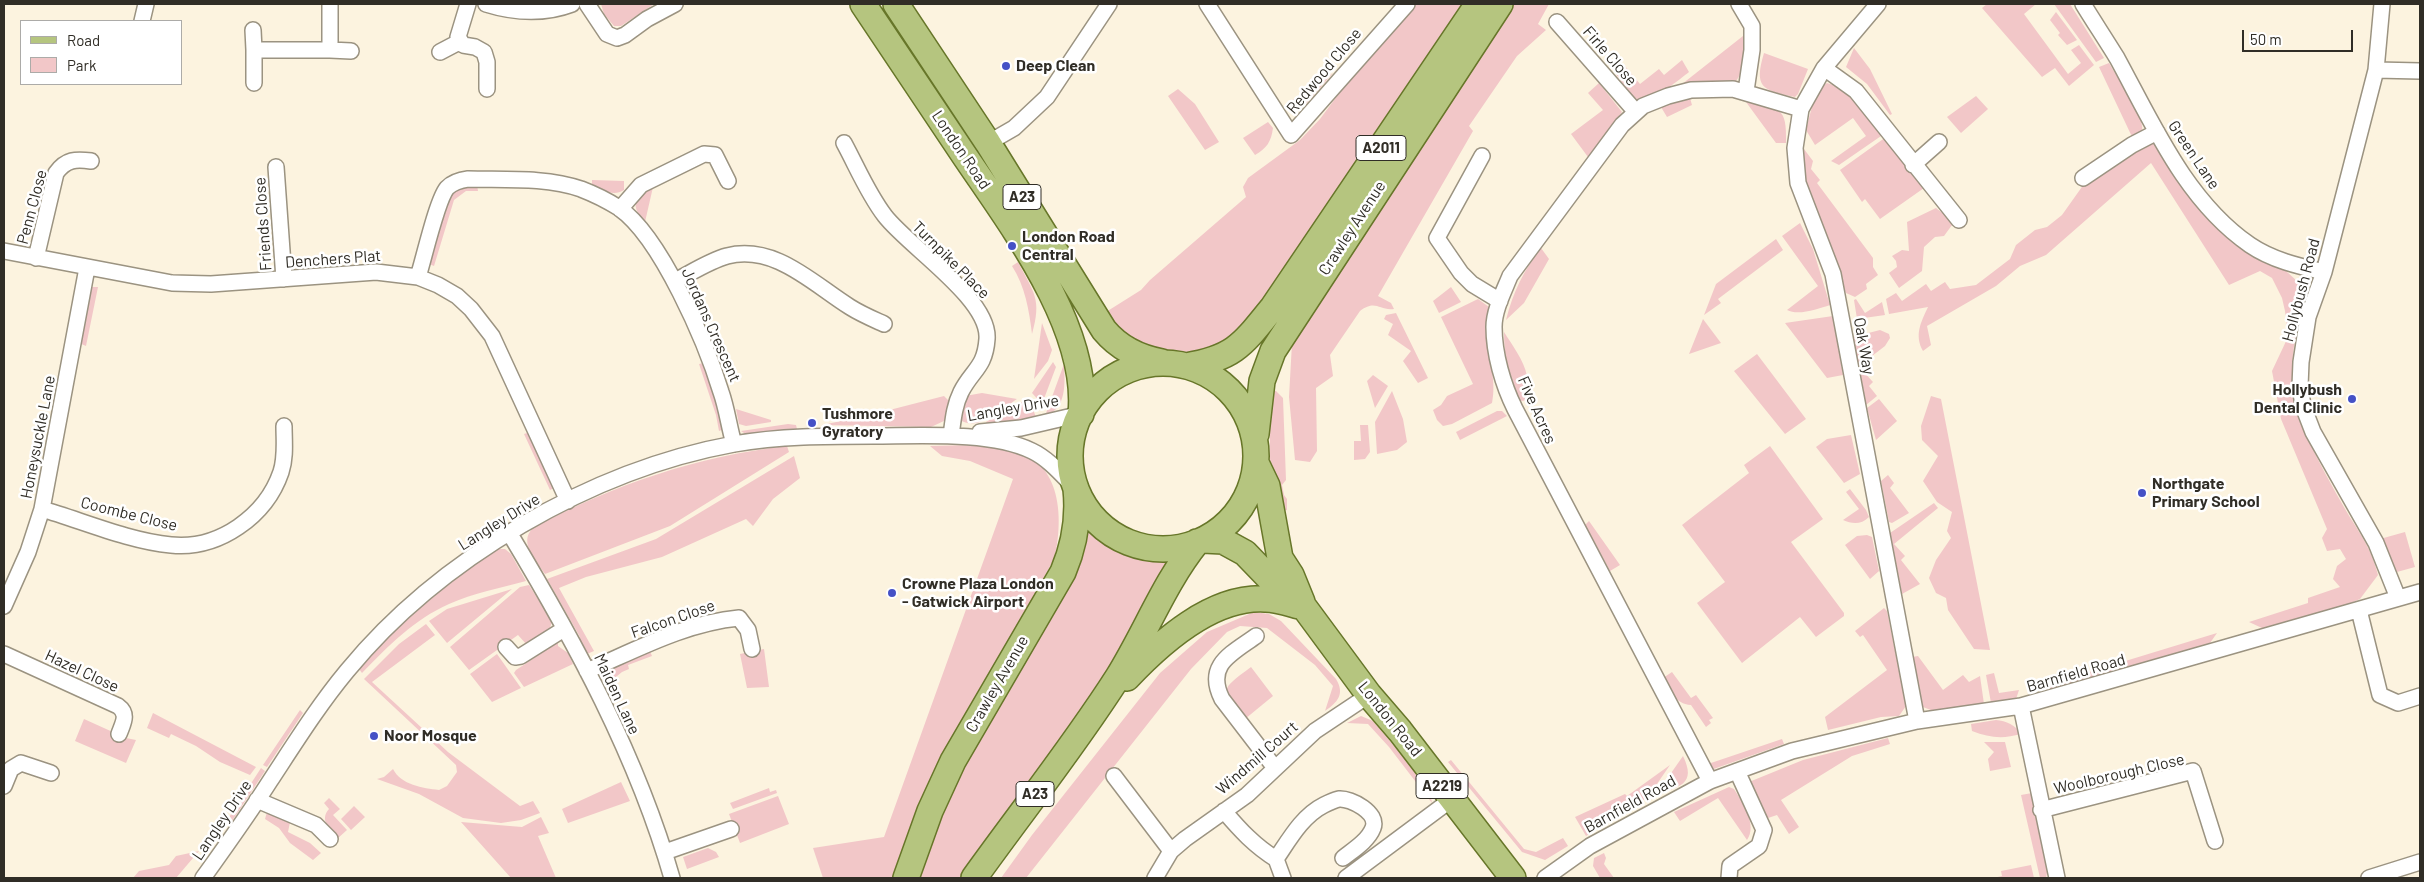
<!DOCTYPE html>
<style>
body{margin:0}
#map{position:relative;width:2424px;height:882px;overflow:hidden;background:#fcf3df;font-family:Barlow,sans-serif}
canvas{display:block}
.frame{position:absolute;inset:0;border:5px solid #302d26;pointer-events:none}
.legend{position:absolute;left:20px;top:20px;width:162px;height:65px;box-sizing:border-box;background:#fff;border:1px solid #acaba8;margin:0;padding:6px 9px;list-style:none;font-size:15px;color:#302d26}
.legend li{display:flex;align-items:center;gap:10px;height:25px}
.legend b{width:25px;border:1px solid #acaba8}
.scale{position:absolute;left:2242px;top:30px;width:111px;height:22px;box-sizing:border-box;border:2px solid #302d26;border-top:0;padding-left:6px;font-size:15px;line-height:18px;white-space:nowrap;color:#302d26;-webkit-text-stroke:4px #fff;paint-order:stroke}
</style>
<div id="map">
<canvas width="2424" height="882"></canvas>
<div class="frame"></div>
<ul class="legend">
<li><b style="height:6px;background:#b5c57f"></b>Road</li>
<li><b style="height:14px;background:#f2c7c8"></b>Park</li>
</ul>
<div class="scale">50 m</div>
</div>
<script>
const context = document.querySelector('canvas').getContext('2d');
context.lineJoin = 'round';
function paint(path, color) {
  context.fillStyle = color;
  context.fill(path, 'evenodd');
}
function stroke(path, color, width, dash) {
  context.strokeStyle = color;
  context.lineWidth = width;
  context.lineCap = dash ? 'butt' : 'round';
  context.setLineDash(dash || []);
  context.stroke(path);
}
function write(font, color, halo, rows, align = 'center') {
  context.font = font + ' Barlow,sans-serif';
  context.lineWidth = 5;
  context.setLineDash([]);
  context.textBaseline = 'middle';
  context.strokeStyle = halo;
  context.fillStyle = color;
  for (const [text, x, y, turn = 0] of rows) {
    context.save();
    context.translate(x, y);
    context.rotate((+turn || 0) * Math.PI / 180);
    context.textAlign = isNaN(turn) ? turn : align;
    if (halo) context.strokeText(text, 0, 0);
    context.fillText(text, 0, 0);
    context.restore();
  }
}
paint(new Path2D(`
 M601,4H654L621,26H614L604,14Z
 M1412,4H1465L1262,307C1254,317 1245,334 1235,340C1215,352 1177,359 1155,352C1144,348 1136,336 1126,335L1106,312L1141,290L1150,280L1246,197L1243,187L1248,178L1300,140L1320,119L1364,60Z
 M1513,4H1549L1538,24L1546,30L1517,56L1469,126L1473,131L1378,296L1391,303L1394,309C1379,311 1376,299 1360,311L1330,355L1333,376L1316,388L1317,451L1310,462L1295,460L1289,397L1292,343L1394,181Z
 M1987,4H2036L2024,14L2068,74L2081,63L2071,50L2079,45L2094,65L2069,86L2055,68L2042,77L1982,8Z
 M2054,4H2070L2104,58L2096,62Z
 M2056,12L2077,40L2067,45L2058,35L2060,33L2050,20Z
 M1743,36C1746,49 1745,72 1735,82L1677,88Z
 M1854,48L1870,69L1892,114L1890,115L1867,84L1846,67Z
 M1764,53L1808,69L1798,94L1795,97C1761,90 1754,87 1764,53Z
 M1682,60L1689,72C1680,79 1650,104 1639,100C1629,97 1622,82 1616,74L1625,66L1640,84L1659,69L1664,75Z
 M2109,63C2119,81 2146,114 2142,135L2134,141L2099,67Z
 M1333,73L1305,105L1294,108L1288,103Z
 M1599,83L1622,112L1588,157L1571,134L1603,110L1588,93Z
 M1827,83C1852,90 1867,116 1884,134L1839,165L1831,161L1866,136L1853,118L1815,145L1806,130C1810,116 1814,90 1827,83Z
 M1178,89L1195,104L1219,142L1205,150L1168,96Z
 M1976,96L1988,109L1961,133L1947,117Z
 M1690,98L1692,105L1667,117L1661,107Z
 M1746,102C1780,109 1787,106 1786,143H1776Z
 M1268,122L1273,128C1271,142 1267,148 1255,155L1243,138Z
 M1886,137L1924,188L1880,219L1865,199L1862,202L1840,170Z
 M2156,138L2246,250L2285,270L2311,294C2269,382 2305,437 2348,514C2362,537 2371,548 2378,575L2360,599L2337,609L2310,615L2268,628H2262L2249,622L2308,603V598L2340,587L2333,579L2337,566L2346,559L2340,549L2327,551L2322,538L2327,529L2281,419L2272,371L2288,337L2285,311L2282,298L2272,278L2260,271L2229,285L2151,163L2046,255L2020,266L1996,286L1927,326L1931,345L1923,351C1914,335 1921,322 1928,307L1889,314L1886,299L1896,293L1902,301L1926,284L1931,291L1945,282L1950,289L1976,285L2010,259L2016,245L2035,230L2047,227L2062,215L2084,184Z
 M1804,149L1813,161L1811,169L1820,180L1817,183L1873,258V267L1878,275L1866,284L1867,289L1855,297L1846,293L1839,279L1806,189L1803,168Z
 M592,180L624,181V190C613,197 602,190 592,184Z
 M477,185L478,191H466L454,200L434,266L429,264L451,194L463,186Z
 M653,187L645,222C636,212 632,205 640,193Z
 M1936,208L1945,215L1952,225L1944,236L1935,237L1924,247L1922,271L1899,288L1889,273L1897,267L1896,261L1892,256L1902,250L1909,251L1907,222Z
 M1800,223L1813,249L1830,305C1818,309 1798,316 1787,310L1818,286L1782,236Z
 M1776,239L1783,250L1718,299L1721,303L1704,315L1716,284Z
 M1541,248L1549,259L1524,303L1506,320C1513,292 1524,270 1541,248Z
 M1018,262C1034,293 1042,299 1032,334C1029,310 1025,286 1012,266Z
 M92,287H98L86,346L79,343Z
 M1451,287L1461,302L1439,313L1433,301Z
 M1478,299L1489,307C1491,316 1488,325 1488,335C1488,357 1497,381 1492,403L1452,424L1443,426L1437,420L1433,410L1441,405L1447,396L1473,384L1441,317Z
 M1856,299L1865,313L1882,302L1885,315L1857,319L1854,300Z
 M1396,313L1428,378L1418,383L1403,361L1411,351L1388,335L1393,324L1384,319L1386,315Z
 M1833,316L1843,375L1827,378L1785,323Z
 M1703,319L1721,343L1689,354Z
 M1042,323L1052,350L1048,361L1034,379Z
 M1880,330L1889,334L1890,338L1885,346L1859,366L1853,337Z
 M1504,332C1512,345 1524,360 1527,376C1528,385 1527,391 1531,400L1520,401C1508,380 1504,356 1504,332Z
 M1757,354L1806,419L1785,434L1734,371Z
 M1053,362L1056,367L1042,404L1032,393Z
 M704,363L724,429L719,431L716,415L699,364Z
 M1064,364C1065,383 1067,409 1045,416Z
 M1861,369L1873,382L1869,386L1877,396L1866,405L1860,370Z
 M1373,375L1388,386L1375,408L1367,381Z
 M1270,389L1276,391L1283,398L1286,480L1282,485L1284,495L1287,499V510L1276,513L1270,459Z
 M1392,391L1403,419L1407,442L1397,450L1377,454L1375,422Z
 M982,393L1017,399C1002,409 978,432 960,420L965,396Z
 M944,396L950,402L946,420L931,427L822,425L870,415Z
 M1931,396L1941,399L1990,650L1974,649L1948,610L1946,598L1936,593L1929,578L1936,560L1951,538L1947,531L1952,512L1937,502L1923,481L1938,456L1922,440L1921,426Z
 M1879,399L1897,421L1876,440L1867,408Z
 M1022,402L1031,404L1037,420L986,424V422Z
 M736,409L771,420V422L746,426L739,424Z
 M1497,411H1502L1507,416L1460,440L1456,432Z
 M788,424L796,425L797,429L747,435L741,431Z
 M1360,425H1368L1370,452L1365,459L1354,460V441H1361Z
 M530,432L556,487L550,490L524,434Z
 M1851,435L1860,474L1844,483L1816,447L1827,439Z
 M787,446L789,452L670,526L545,574C536,561 518,542 533,528C612,485 698,456 787,446Z
 M930,446C953,446 977,444 999,447C1059,453 1065,509 1055,557L963,726L897,878H823L813,848L884,837L1013,479L970,461L942,456Z
 M1770,446L1823,519L1791,542L1844,613V616L1816,637L1800,617L1742,663L1697,603L1725,582L1682,525L1749,473L1744,465Z
 M794,456L800,478L773,499L753,526L746,519L662,557L586,577L559,588L594,651L587,654L578,643L580,637L547,579L656,539Z
 M1888,475L1894,483L1890,488L1909,513L1892,523L1889,522L1881,481Z
 M1850,489L1866,510L1869,517C1861,525 1852,524 1843,520L1859,509L1846,492Z
 M1934,503L1938,508L1894,544L1905,556L1901,560L1920,584L1902,594L1890,533Z
 M1589,521L1620,565L1610,571L1585,525Z
 M1081,526L1113,547L1169,562L1093,701L959,878H914L937,816Z
 M2405,532L2415,567L2397,572L2380,539Z
 M1867,535L1872,537L1879,571L1870,579L1845,545L1857,536Z
 M497,549H505L511,554L526,581C501,588 473,593 449,604C415,619 388,646 362,673L359,669C399,623 446,584 497,549Z
 M529,585L552,621L549,632L527,645L518,635L469,670L450,647L520,587Z
 M512,589L447,643L429,621L447,609Z
 M1884,608L1887,611L1906,706L1899,716L1881,717L1828,730L1825,717L1887,670L1863,635L1860,637L1855,631Z
 M1254,612L1269,614L1281,621L1336,679C1345,694 1338,702 1325,711L1333,686L1315,665L1267,628L1240,626L1227,632L1191,669L1026,878H1001L1032,835L1160,673L1207,632Z
 M426,624L435,635L372,682L448,752L520,806L533,801L540,813L521,820L501,823L463,818L419,794L377,779L384,777L393,769C401,785 423,788 439,790L447,786L457,772L456,765L364,679L399,644Z
 M2217,633L2210,643L2184,652L2042,693L2037,688Z
 M558,643V646L568,653L573,664L524,687L514,673L516,670L555,644Z
 M649,649L652,656L628,665L629,669L622,672L611,681L605,670Z
 M764,649L769,687L747,688L740,654Z
 M497,654L521,688L492,702L470,674Z
 M1918,656L1943,690L1963,675L1969,682L1980,676L1984,704L1936,712L1923,707L1918,697L1912,657Z
 M1251,667L1273,696L1245,719C1220,688 1219,691 1251,667Z
 M1672,672L1691,698L1696,695L1713,718L1709,720L1711,723L1706,727L1691,705C1675,704 1670,690 1663,678Z
 M1994,673L1999,693L2019,690L2016,699L1991,703L1986,675Z
 M300,710L303,713L267,767L263,765Z
 M153,713L256,767L250,775L220,762L196,746L171,734L169,738L147,728Z
 M1361,716L1373,721L1429,787L1432,803L1389,747L1368,724L1347,723Z
 M84,719L126,738L136,740L126,763L75,741Z
 M1996,720C2006,721 2016,725 2021,734C2003,739 1990,738 1972,731L1971,724Z
 M1888,738L1890,744L1852,756L1781,800L1799,827L1789,834L1777,815L1768,818L1763,815L1749,782L1803,760Z
 M1782,739L1784,744L1708,771L1705,765Z
 M1984,742H2005L2011,767L1990,771L1988,759L1994,752Z
 M1683,756C1697,785 1679,786 1655,796Z
 M1451,760L1524,849L1536,852L1563,838L1568,846L1545,860L1522,852L1448,762Z
 M1670,765L1648,797L1586,836L1575,817L1625,794L1627,796Z
 M261,768L265,771L232,821L228,819Z
 M621,782L630,801L568,823L562,809Z
 M1729,787L1734,789C1742,802 1758,825 1747,840L1718,798L1680,821L1674,812Z
 M769,788L770,792L776,790L777,793L733,809L730,803Z
 M2032,793L2048,868L2046,878H2040L2021,795Z
 M778,796L789,824L740,843L729,814Z
 M329,798L340,809L333,815L347,830L337,839C330,830 319,820 329,809L324,803Z
 M354,806L365,817L351,830L341,819Z
 M267,812L290,822L288,832L310,843L321,853L313,860L290,843L279,828L265,819Z
 M541,817L549,833L538,836L556,878H511L461,822L522,827Z
 M708,848L716,852L719,857L687,869L683,857Z
 M199,851L176,878H133L139,871L169,865L176,856Z
 M1604,853L1606,858L1604,864L1614,878H1600L1593,866L1594,858Z
 M2031,865L2034,878H1993L2002,876L2001,871Z`), '#f2c7c8');
const minor = new Path2D(`
 M468,4L458,37L463,45L475,47L484,52L487,62V89
 M486,4C515,13 543,15 572,4
 M587,4L607,34L617,38L625,35L647,19L675,4
 M1207,4L1291,135L1407,4
 M1739,4L1752,26V50L1746,91
 M1878,4L1824,68L1801,109L1795,148L1798,183L1833,274L1917,721
 M2083,4C2094,22 2106,40 2117,58C2153,124 2186,201 2250,245C2272,260 2298,266 2324,272
 M2382,4L2376,70L2324,272L2308,317L2301,362L2300,386L2303,406L2313,432L2376,543L2398,598
 M142,21L146,4
 M1557,22L1636,112
 M253,30L254,50H330V4
 M330,50L351,51
 M440,52L459,42
 M1824,68L1856,91L1959,220
 M2376,70L2420,71
 M254,83V50
 M844,143C857,167 868,194 885,216C909,247 990,299 987,339C985,368 972,370 961,392C954,406 953,421 951,436
 M988,143L1014,128L1047,97L1109,4
 M1482,156L1437,238L1461,273L1472,284L1500,301
 M1913,165L1939,142
 M276,167L284,279
 M2083,178L2132,145L2157,132
 M620,209L641,185L704,154L715,155L728,181
 M4,251L172,283L211,284L376,272L418,277L438,285L457,296L471,309L492,336L568,501
 M36,258L56,173C66,159 76,159 91,161
 M418,277C424,258 437,200 447,188C453,182 460,180 468,179C505,180 546,177 581,189C594,194 608,201 619,208C661,237 706,343 721,392C727,409 729,427 734,444
 M675,281C691,273 709,261 727,256C775,244 813,284 850,307C861,314 873,319 884,324
 M980,432L1021,428L1081,414
 M42,509C83,521 129,541 171,545C219,550 266,516 281,472C286,457 284,441 284,426
 M510,534C575,642 637,756 672,878
 M4,606L28,552L42,509L87,268
 M2359,610L2380,695L2398,703L2420,696
 M1256,636C1231,654 1205,665 1222,699L1275,768
 M506,647L515,657L521,656L564,629
 M4,654L118,706C129,714 123,723 119,734
 M587,671C636,650 685,623 739,618L748,630L752,649
 M2021,706L2057,878
 M1114,776L1171,851
 M1710,781L1515,409C1503,385 1494,354 1494,327C1494,310 1504,291 1510,276L1622,125L1643,106L1668,96L1691,90L1733,89L1801,109
 M4,786L11,769L21,763L51,773
 M257,800L316,825L330,839
 M2041,810L2193,771L2215,841
 M1224,811C1240,830 1255,846 1276,859C1289,840 1302,816 1324,805C1328,803 1335,800 1339,799C1351,798 1379,813 1373,828C1368,841 1353,850 1343,858
 M665,852L731,829
 M1276,859L1283,878
 M203,878C226,846 249,814 270,781C295,743 318,706 347,671C439,559 591,470 734,444C780,436 826,436 873,436C918,436 991,431 1032,451C1049,459 1063,476 1076,489
 M1155,878L1171,851L1185,839L1247,795L1315,731L1369,695
 M1346,878L1452,799
 M1545,878L1590,846L1710,781L1792,751L1917,721L2021,706L2420,592
 M1729,878L1730,866L1759,846L1764,830L1737,771
 M2369,878L2420,862`);
const primary = new Path2D(`
 M863,4C896,53 929,103 962,152C1009,222 1090,326 1081,414
 M896,4L988,143L1104,330C1119,348 1140,358 1162,362
 M1070 456a93 93 0 1 1 186 0a93 93 0 1 1-186 0Z
 M1186,366C1235,358 1243,344 1273,307L1478,4
 M1256,434L1262,381L1273,351L1500,4
 M1256,463L1267,486L1280,558L1291,575L1302,602
 M1203,540L1223,541L1245,553L1273,582L1304,607L1369,695L1400,731L1513,878
 M1127,678C1161,642 1212,596 1265,599C1276,599 1288,603 1299,606
 M906,878L930,811L953,761L1063,572C1074,546 1079,517 1076,489
 M974,878C1022,811 1074,746 1118,677C1146,632 1164,583 1197,542`);
stroke(minor, '#9b9381', 18);
stroke(primary, '#677629', 28);
stroke(minor, '#fff', 15);
stroke(primary, '#b5c57f', 25);
for (const [x, y, r, color] of [
 [1006,66,5,"#4551c6"],
 [1012,246,5,"#4551c6"],
 [2352,399,5,"#4551c6"],
 [812,423,5,"#4551c6"],
 [2142,493,5,"#4551c6"],
 [892,593,5,"#4551c6"],
 [374,736,5,"#4551c6"]
]) {
  const dot = new Path2D();
  dot.arc(x, y, r, 0, 2 * Math.PI);
  context.fillStyle = color;
  context.fill(dot);
  stroke(dot, '#fff', 2);
}
for (const [x, y, w] of [
 [1381,148,50],
 [1022,197,38],
 [1442,786,52],
 [1035,794,38]
]) {
  const box = new Path2D();
  box.roundRect(x - w / 2, y - 12.5, w, 25, 4);
  context.fillStyle = '#fff';
  context.fill(box);
  stroke(box, '#302d26', 1);
}
write('bold 15px', '#302d26', null, [
 ["A2011",1381,148],
 ["A23",1022,197],
 ["A2219",1442,786],
 ["A23",1035,794]
]);
write('16px', '#302d26', '#fff', [
 ["Firle Close",1610,56,49],
 ["Redwood Close",1324,71,-50],
 ["London Road",961,150,56],
 ["Green Lane",2194,155,56],
 ["Penn Close",32,207,-75],
 ["Friends Close",263,224,-94],
 ["Crawley Avenue",1352,228,-57],
 ["Denchers Plat",333,259,-4],
 ["Turnpike Place",951,260,45],
 ["Hollybush Road",2301,290,-75],
 ["Jordans Crescent",711,325,66],
 ["Oak Way",1864,346,80],
 ["Langley Drive",1013,408,-10],
 ["Five Acres",1537,410,66],
 ["Honeysuckle Lane",38,437,-79],
 ["Coombe Close",129,514,14],
 ["Langley Drive",499,522,-32],
 ["Falcon Close",673,619,-19],
 ["Hazel Close",82,671,25],
 ["Barnfield Road",2076,673,-16],
 ["Crawley Avenue",997,684,-60],
 ["Maiden Lane",617,694,65],
 ["London Road",1390,719,51],
 ["Windmill Court",1257,758,-41],
 ["Woolborough Close",2119,774,-13],
 ["Barnfield Road",1630,804,-29],
 ["Langley Drive",222,820,-56]
]);
write('bold 16px', '#302d26', '#fff', [
 ["Deep Clean",1016,66],
 ["London Road",1022,237],
 ["Central",1022,255],
 ["Hollybush",2342,390,"right"],
 ["Dental Clinic",2342,408,"right"],
 ["Tushmore",822,414],
 ["Gyratory",822,432],
 ["Northgate",2152,484],
 ["Primary School",2152,502],
 ["Crowne Plaza London",902,584],
 ["- Gatwick Airport",902,602],
 ["Noor Mosque",384,736]
], 'left');
</script>
